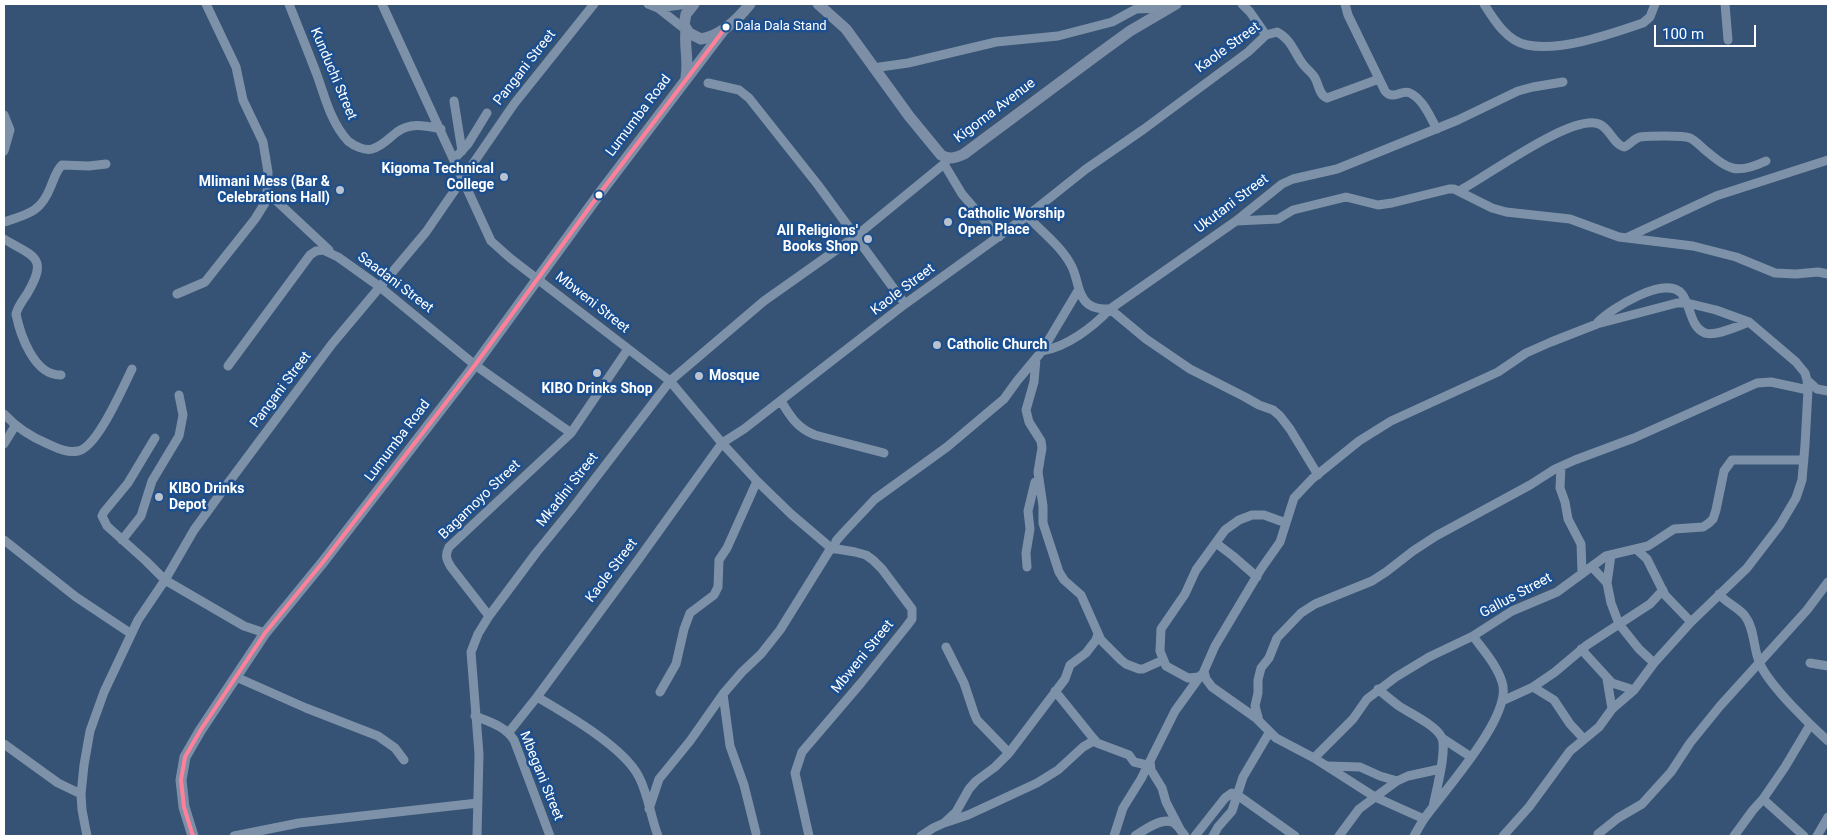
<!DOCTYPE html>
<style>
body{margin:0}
#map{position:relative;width:1832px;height:840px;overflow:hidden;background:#365274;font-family:Roboto,sans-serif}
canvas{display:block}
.frame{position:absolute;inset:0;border:5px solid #fff;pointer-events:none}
.scale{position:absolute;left:1654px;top:25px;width:102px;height:22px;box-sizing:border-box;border:2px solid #fff;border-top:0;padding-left:6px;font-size:15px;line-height:18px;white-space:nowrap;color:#fff;-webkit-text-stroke:4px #1b4f8f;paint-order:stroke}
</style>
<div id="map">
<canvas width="1832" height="840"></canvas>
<div class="frame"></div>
<div class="scale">100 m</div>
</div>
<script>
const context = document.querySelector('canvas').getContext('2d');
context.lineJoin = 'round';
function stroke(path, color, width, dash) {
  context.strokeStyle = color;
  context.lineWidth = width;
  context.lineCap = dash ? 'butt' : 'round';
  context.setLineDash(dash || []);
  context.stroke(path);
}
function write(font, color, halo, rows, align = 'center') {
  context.font = font + ' Roboto,sans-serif';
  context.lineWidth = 5;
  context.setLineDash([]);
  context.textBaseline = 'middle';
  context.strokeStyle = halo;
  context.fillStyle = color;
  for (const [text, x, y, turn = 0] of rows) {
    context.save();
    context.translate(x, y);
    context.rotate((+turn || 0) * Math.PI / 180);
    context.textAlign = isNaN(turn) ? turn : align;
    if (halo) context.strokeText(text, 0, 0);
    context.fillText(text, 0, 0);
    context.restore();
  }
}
stroke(new Path2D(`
 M289,4C298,27 308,51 317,75C325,97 331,123 348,141C354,146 365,151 372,149C383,146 389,138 397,132C411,122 426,126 441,129
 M382,4L491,241L510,258L670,381L722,443L757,481L791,514L831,548L855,552L866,555L873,560L882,569L912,609V619L906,627L861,683L802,752L795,773L809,836
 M648,4L658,8L686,30
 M1242,4L1250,12L1266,35
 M1345,4L1348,15L1385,91C1393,101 1401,89 1410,93C1423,99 1430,117 1437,129
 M1484,4C1494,20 1507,41 1527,45C1560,52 1611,34 1643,23L1650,17L1655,4
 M1725,4L1728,40
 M658,8L688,4
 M873,68L908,63L996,42L1058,36L1112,22L1136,9L1166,8
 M708,83L739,90L749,98L818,185L905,304
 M454,101L462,151
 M4,115L10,130L4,151
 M455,158L468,144L487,113
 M944,164L962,194L999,237
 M1459,191C1486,177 1572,113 1599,124C1610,128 1613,144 1624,147C1630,145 1634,138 1640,137C1649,136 1682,135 1690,138C1695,140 1700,146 1705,150C1729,170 1736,175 1766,161
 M267,192L329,250
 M1027,216C1041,231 1061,246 1071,265C1078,277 1077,295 1088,304C1095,309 1102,309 1110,309L1236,221L1282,184L1293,179L1337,169L1458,120L1518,91L1533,87L1563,82
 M1236,221L1278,219L1293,210L1346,197L1378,205L1392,203L1449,189H1454L1492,208L1506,212L1570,219L1619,237L1693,246L1736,257L1775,273L1796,274L1818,272L1828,274
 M4,222C29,214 41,212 51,186C54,179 56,171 62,165L89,166L106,164
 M1628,237L1716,196L1828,160
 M4,239C34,257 49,257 27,294C23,300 18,306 16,314C20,334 34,376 61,375
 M177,294L205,282L255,219L265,203L267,192L268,172L263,142L243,100L236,67L206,4
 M1597,323C1610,309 1666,274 1682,294C1691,306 1690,327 1705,333C1715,337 1738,326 1749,322
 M1042,351C1067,347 1093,327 1110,309L1146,339L1190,369L1245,397L1259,405L1273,410L1280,416L1290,429L1318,475
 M1036,359L1034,382L1026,410L1029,422L1041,441L1042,448L1038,472L1043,506V523L1059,572L1064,580L1081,595L1101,640L1121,660L1126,664L1139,669H1143L1163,660
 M228,366L310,255L316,251L323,250L338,257L380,287L475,365L571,433
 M1807,380L1817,389L1828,391
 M781,401C790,416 797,428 815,435L884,453
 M4,414C17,428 31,437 48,444C57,448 67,453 78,451C97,448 123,387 132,369
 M155,438L128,483L104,512L102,516L107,526L146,561L165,580L244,626L265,633
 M4,444L15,426
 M1561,467L1560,488L1565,502L1568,519L1581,544L1582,572
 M4,540L76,597L130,633
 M122,540L141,516L152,481L179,436L183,415L179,395
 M1216,543L1233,556L1257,577
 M834,549L836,541L843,533L875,499L947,447L1004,399L1017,381L1042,351L1079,289
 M1636,549L1647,559L1665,595L1691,622
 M1027,567L1026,553L1030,529L1028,511L1035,482
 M1592,567L1607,583L1611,603L1619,624L1639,649L1654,663
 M1607,583L1611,555
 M1719,594C1726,603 1738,607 1745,616C1755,629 1753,649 1760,664C1770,686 1809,724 1828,741
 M489,616L451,567C446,559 445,555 449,547L571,433L628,349
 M946,647L964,683L974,713L977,720L1009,753
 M1581,649L1612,683L1634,690
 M1810,663L1828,666
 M236,677L306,708L378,736L395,748L404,760
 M1199,677L1188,678L1166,666L1160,651L1161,629L1185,594L1196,570L1225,530L1239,520L1252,515H1264L1286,523
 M1607,679L1612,709
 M1533,687L1554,700L1570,724L1583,738
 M1378,689C1385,695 1392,701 1399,706C1411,714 1436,725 1442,738C1447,752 1436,791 1433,807
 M1055,691L1097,743L1129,755L1134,762L1147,765
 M660,692L676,664L684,629L690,613L714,595L718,587L719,560L727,548L757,481
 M723,694L730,746L744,785L756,833
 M537,697C566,714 624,747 639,777C648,794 651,818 658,836
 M1502,701L1533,687L1555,672L1587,645L1650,604L1663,590
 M475,716C490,722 505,726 514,740L550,836
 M1259,721L1255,706L1258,693V680L1261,668L1269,658L1277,638L1301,613L1315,604L1372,581L1386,572L1413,551L1436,536L1530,485L1555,469L1575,460L1634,438L1757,383L1771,382L1808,390
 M509,732L537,697L638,560L722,443L744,429L905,304L1027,216L1086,169L1144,129L1248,52L1266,35L1277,32C1291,39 1294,52 1302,63C1306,69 1312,72 1315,78C1319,85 1319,95 1327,98L1379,79
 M1442,738L1471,757
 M4,744L58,783L81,794
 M1314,758L1353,719L1367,699L1396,677L1429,657L1473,636L1512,611L1557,592L1606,556L1648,546L1674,529L1703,527L1709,523L1713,519L1716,510L1724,471L1732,460H1804
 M1328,766L1360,767L1380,776L1397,781L1408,776L1440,769
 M1763,799L1804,836
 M649,809L659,779L690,741L723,694L742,672L761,654L780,630L831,548
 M1424,819L1375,797L1314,758L1276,738L1256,718L1212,687L1206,679L1204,671L1215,646L1261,569L1280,542L1294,498L1312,479L1359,441L1391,421L1498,372L1526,353L1551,342L1597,324L1677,303H1687L1716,310L1749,322L1796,362L1805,373L1807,380L1808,390L1805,445L1802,480L1796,498L1780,525L1747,568L1691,622L1654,663L1634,690L1612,709L1599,727L1570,751L1529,807L1503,836
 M944,823L956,812L969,789L976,781L995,767L1009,753L1065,679L1070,665L1086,653L1096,640L1098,634
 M1181,831L1166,802L1162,788L1151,770L1150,761L1175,711L1201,675
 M1598,834L1618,818L1642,804L1671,772L1690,743L1720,706L1807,610L1828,582
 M87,836L82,810L81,794L84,765L90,731L104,692L138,620L165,580L194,530L223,490L332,344L426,232L514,104L594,4
 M234,836L299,823L478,803
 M477,836L479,754L471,652L478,634L489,616L536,553L571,510L670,381L764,301L856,236L944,164L948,158
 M921,836L933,828L944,823L968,815L1037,783L1058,770L1083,747L1095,740
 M1114,836L1123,808L1141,779L1150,761
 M1135,836C1144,830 1163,816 1174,823C1178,826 1182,832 1185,836
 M1195,836L1225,798L1232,793L1236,794L1295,836
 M1213,836L1218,827L1232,811L1243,777L1269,733
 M1339,836L1359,809L1397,781
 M1414,836C1417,831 1420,825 1424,819C1443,792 1514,715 1502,682C1497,665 1483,650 1473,636
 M1734,836L1753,810L1763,799L1785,767L1810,725
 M1817,836L1828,817`), '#7d92a8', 9);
stroke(new Path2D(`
 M694,4L686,14L684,25L689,33L701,39C720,36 738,19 750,4
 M818,4L846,29L909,116L941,155C950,160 955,158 964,154L1097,55L1130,31L1176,4
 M686,30C684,46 689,61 686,77
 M193,836L184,807L181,780L185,757L200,731L265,633L323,562L475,365L600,193L726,27`), '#7d8ea7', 11);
stroke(new Path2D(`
 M193,836L184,807L181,780L185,757L200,731L265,633L323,562L475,365L600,193L726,27`), '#ff8098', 4);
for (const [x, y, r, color] of [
 [726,27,4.5,"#fff"],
 [504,177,5,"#b9c2ce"],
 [340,190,5,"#b9c2ce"],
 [599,195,4.5,"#fff"],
 [948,222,5,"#b9c2ce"],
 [868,239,5,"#b9c2ce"],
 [937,345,5,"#b9c2ce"],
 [597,373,5,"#b9c2ce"],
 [699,376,5,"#b9c2ce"],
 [159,497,5,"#b9c2ce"]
]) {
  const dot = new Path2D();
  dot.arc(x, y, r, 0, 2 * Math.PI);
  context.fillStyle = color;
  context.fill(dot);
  stroke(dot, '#1b4f8f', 2);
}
write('13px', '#fff', '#1b4f8f', [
 ["Dala Dala Stand",735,27]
], 'left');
write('14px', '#fff', '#1b4f8f', [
 ["Kaole Street",1228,48,-36],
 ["Pangani Street",525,68,-52],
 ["Kunduchi Street",333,74,67],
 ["Kigoma Avenue",995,111,-37],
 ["Lumumba Road",639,116,-53],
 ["Ukutani Street",1232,204,-37],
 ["Saadani Street",395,283,37],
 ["Kaole Street",903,290,-37],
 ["Mbweni Street",592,303,38],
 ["Pangani Street",281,390,-53],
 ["Lumumba Road",398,441,-53],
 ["Mkadini Street",568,490,-52],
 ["Bagamoyo Street",480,500,-44],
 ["Kaole Street",612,571,-53],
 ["Gallus Street",1516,596,-28],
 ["Mbweni Street",863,657,-51],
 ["Mbegani Street",541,776,68]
]);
write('bold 14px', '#fff', '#1b4f8f', [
 ["Kigoma Technical",494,169,"right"],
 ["College",494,185,"right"],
 ["Mlimani Mess (Bar &",330,182,"right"],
 ["Celebrations Hall)",330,198,"right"],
 ["Catholic Worship",958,214],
 ["Open Place",958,230],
 ["All Religions'",858,231,"right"],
 ["Books Shop",858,247,"right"],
 ["Catholic Church",947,345],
 ["Mosque",709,376],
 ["KIBO Drinks Shop",597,389,"center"],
 ["KIBO Drinks",169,489],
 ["Depot",169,505]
], 'left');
</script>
